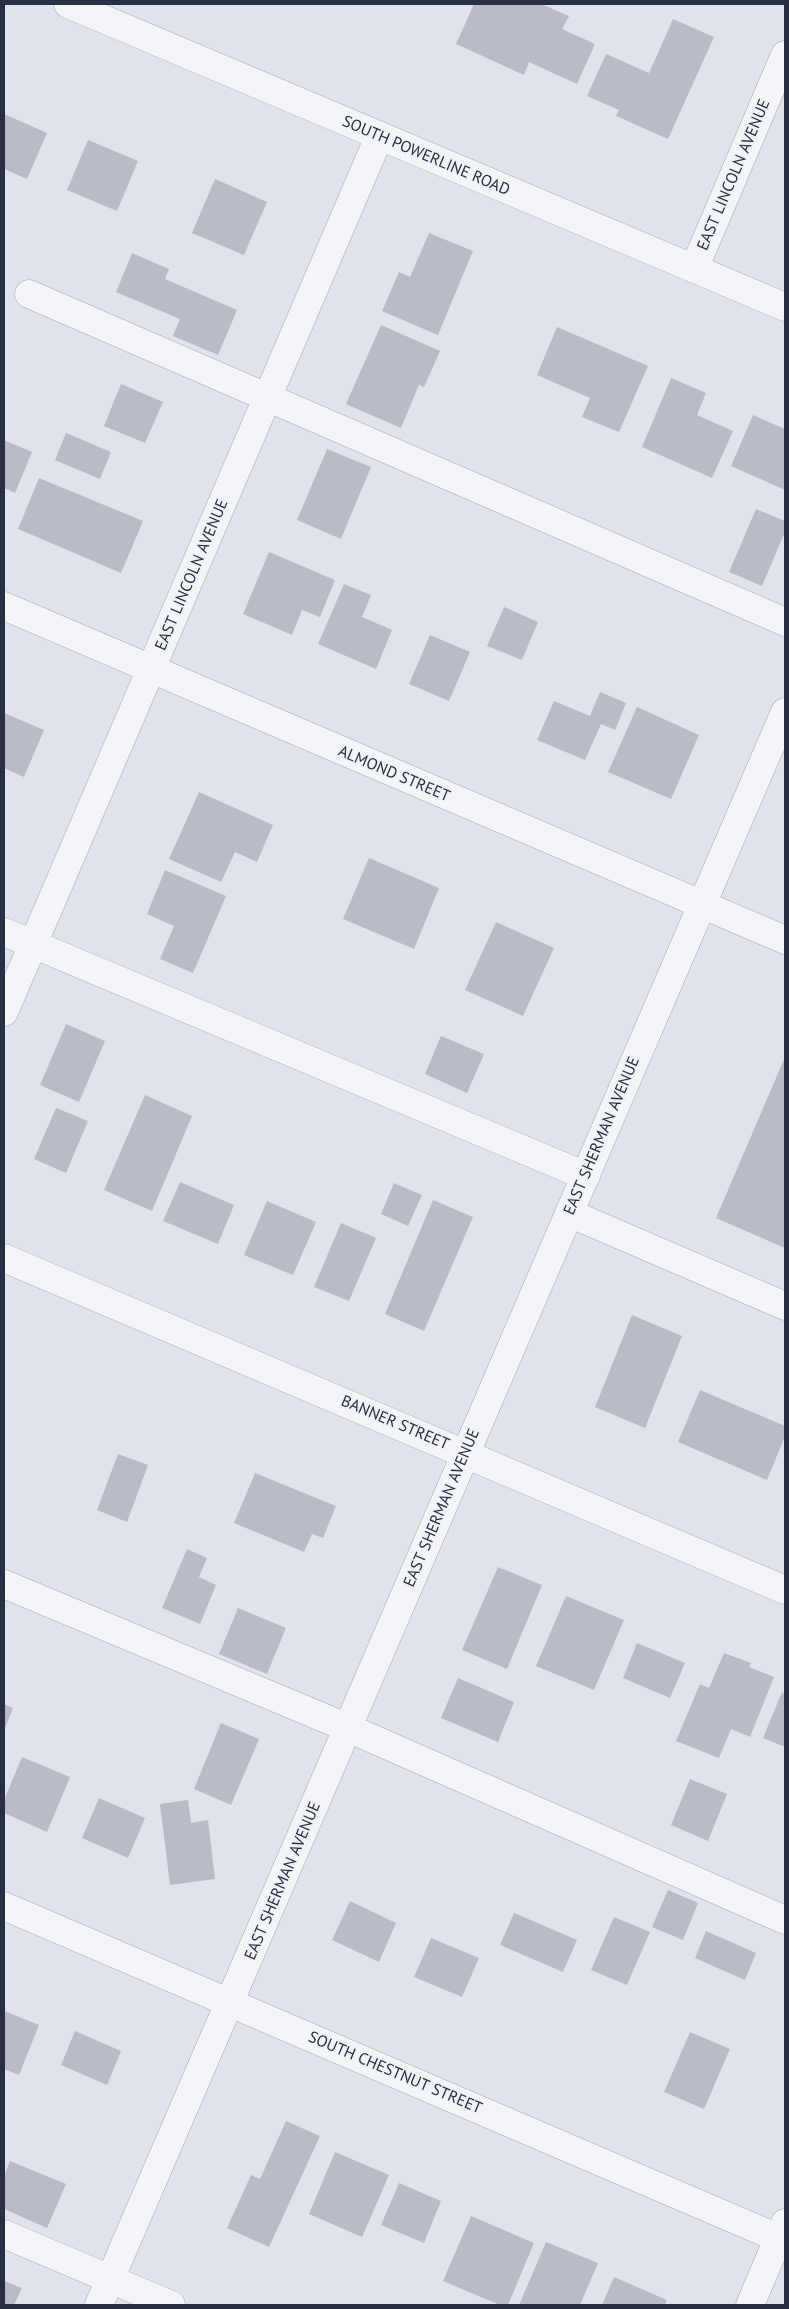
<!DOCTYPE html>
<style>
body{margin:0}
#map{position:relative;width:789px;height:2309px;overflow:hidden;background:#e0e3ea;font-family:"PT Sans",sans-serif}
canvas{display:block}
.frame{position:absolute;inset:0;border:5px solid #282f42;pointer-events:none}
</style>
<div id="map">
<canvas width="789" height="2309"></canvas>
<div class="frame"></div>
</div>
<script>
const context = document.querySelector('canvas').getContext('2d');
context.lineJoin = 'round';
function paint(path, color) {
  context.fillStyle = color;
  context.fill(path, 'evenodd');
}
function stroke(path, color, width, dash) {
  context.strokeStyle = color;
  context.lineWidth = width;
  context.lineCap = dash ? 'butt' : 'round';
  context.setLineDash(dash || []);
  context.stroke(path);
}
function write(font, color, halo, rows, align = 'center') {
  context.font = font + ' "PT Sans",sans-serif';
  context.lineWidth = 4;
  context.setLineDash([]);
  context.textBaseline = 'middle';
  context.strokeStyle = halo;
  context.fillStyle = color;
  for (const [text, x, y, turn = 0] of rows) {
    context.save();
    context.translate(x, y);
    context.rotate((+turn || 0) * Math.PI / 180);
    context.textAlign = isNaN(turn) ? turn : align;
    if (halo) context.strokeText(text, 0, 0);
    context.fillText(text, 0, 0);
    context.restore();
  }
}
paint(new Path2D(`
 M474,4H541L569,16L562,29L595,44L577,84L529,62L524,75L456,44Z
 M673,19L714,37L668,139L616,116L619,110L587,96L606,54L649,73Z
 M4,114L47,133L27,179L4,169Z
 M88,140L138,161L117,211L67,190Z
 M215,179L267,202L244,255L192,233Z
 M429,233L473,251L438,335L382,311L399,272L410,277Z
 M132,253L169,269L165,279L237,310L218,355L173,336L180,319L116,292Z
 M381,325L440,351L424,387L419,385L401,428L346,404Z
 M557,327L648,366L619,432L582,417L590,398L537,375Z
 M671,378L706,393L697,415L733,431L712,478L642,447Z
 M121,384L163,402L145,443L104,426Z
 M753,415L785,429V490L731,466Z
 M66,433L111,452L100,479L55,460Z
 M4,440L32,452L15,493L4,488Z
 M327,449L371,467L341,539L297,520Z
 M39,478L143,521L121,573L18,529Z
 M756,509L785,521V532L762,586L729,572Z
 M269,552L335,580L320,617L302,610L292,635L243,614Z
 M344,584L371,595L362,617L392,630L376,669L318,644Z
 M504,607L538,622L522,660L487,646Z
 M430,635L470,652L449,701L409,684Z
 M600,692L626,703L615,730L601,724L585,760L537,740L554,701L590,716Z
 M637,707L699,735L671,799L608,772Z
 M4,713L44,730L24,777L4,768Z
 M199,792L273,825L257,862L235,852L221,882L169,859Z
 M369,858L439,888L414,949L343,919Z
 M165,870L226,896L193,973L160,959L174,926L147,914Z
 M496,922L554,948L523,1016L465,990Z
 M66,1024L105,1041L79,1102L40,1085Z
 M441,1036L484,1054L467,1093L425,1074Z
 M785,1057V1248L716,1218Z
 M145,1095L192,1116L152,1211L104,1190Z
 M56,1108L88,1121L66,1173L34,1159Z
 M180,1182L234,1205L218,1244L163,1221Z
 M394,1183L422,1195L408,1226L381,1214Z
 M433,1200L473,1217L424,1331L385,1314Z
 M267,1201L316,1222L293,1275L244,1255Z
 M341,1223L376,1238L349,1301L314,1287Z
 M632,1315L682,1336L645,1428L595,1407Z
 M700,1390L785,1426V1436L767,1480L678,1442Z
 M118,1454L148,1465L127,1522L97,1510Z
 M255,1473L336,1506L323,1538L312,1534L304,1552L234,1523Z
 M187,1549L207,1558L199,1577L216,1585L200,1624L162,1608Z
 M498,1567L542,1585L507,1669L462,1650Z
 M566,1596L624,1620L594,1690L536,1666Z
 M238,1608L286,1628L267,1674L219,1654Z
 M637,1643L685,1663L670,1698L623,1678Z
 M724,1653L751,1663L749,1667L774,1677L750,1737L731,1729L719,1758L676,1741L700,1684L709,1688Z
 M458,1678L514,1702L498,1742L441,1718Z
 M782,1692L785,1694V1747L763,1738Z
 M4,1704L13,1708L4,1731Z
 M221,1723L259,1739L231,1805L194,1789Z
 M22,1757L70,1777L47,1832L4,1813V1800Z
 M690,1779L727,1794L708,1841L671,1825Z
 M99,1798L145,1818L128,1858L82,1838Z
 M188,1800L191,1823L208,1820L215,1879L170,1885L160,1804Z
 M668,1890L698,1903L683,1940L652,1927Z
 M350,1901L396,1923L379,1962L332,1940Z
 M514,1913L577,1940L563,1972L500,1945Z
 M614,1917L650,1932L627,1985L591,1970Z
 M706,1931L756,1953L745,1980L695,1958Z
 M431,1938L479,1958L462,1997L414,1977Z
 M4,2011L39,2025L19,2075L4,2069Z
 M75,2031L121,2051L107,2085L61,2065Z
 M690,2032L730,2049L704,2109L664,2092Z
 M286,2121L320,2136L269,2247L227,2228L251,2175L260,2179Z
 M335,2152L389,2175L362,2237L309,2214Z
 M10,2161L66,2184L47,2228L4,2209V2176Z
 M399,2183L441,2201L424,2243L381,2225Z
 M471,2216L534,2243L508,2305H500L443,2281Z
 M546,2242L598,2263L580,2305H519Z
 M614,2277L667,2300L665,2305H602Z
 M4,2281L22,2288L14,2305H4Z`), '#b7bcc7');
const minor = new Path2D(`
 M68,4L785,307
 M694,269L785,55
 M29,294L785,622
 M4,606L785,940
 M4,932L586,1176
 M4,1012L379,137
 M569,1213L785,1306
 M4,1258L785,1590
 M4,1584L348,1728L785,1920
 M4,1906L785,2241
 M4,2234L171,2305
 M99,2305L785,712
 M750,2305L785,2223`);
stroke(minor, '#a5a9b4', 29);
stroke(minor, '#f3f5f8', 28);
write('16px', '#282f42', '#f0f2f7', [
 ["SOUTH POWERLINE ROAD",426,156,23],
 ["EAST LINCOLN AVENUE",734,175,-67],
 ["EAST LINCOLN AVENUE",192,575,-67],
 ["ALMOND STREET",394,774,23],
 ["EAST SHERMAN AVENUE",602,1136,-67],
 ["BANNER STREET",395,1423,23],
 ["EAST SHERMAN AVENUE",442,1508,-67],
 ["EAST SHERMAN AVENUE",283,1881,-67],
 ["SOUTH CHESTNUT STREET",395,2073,23]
]);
</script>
